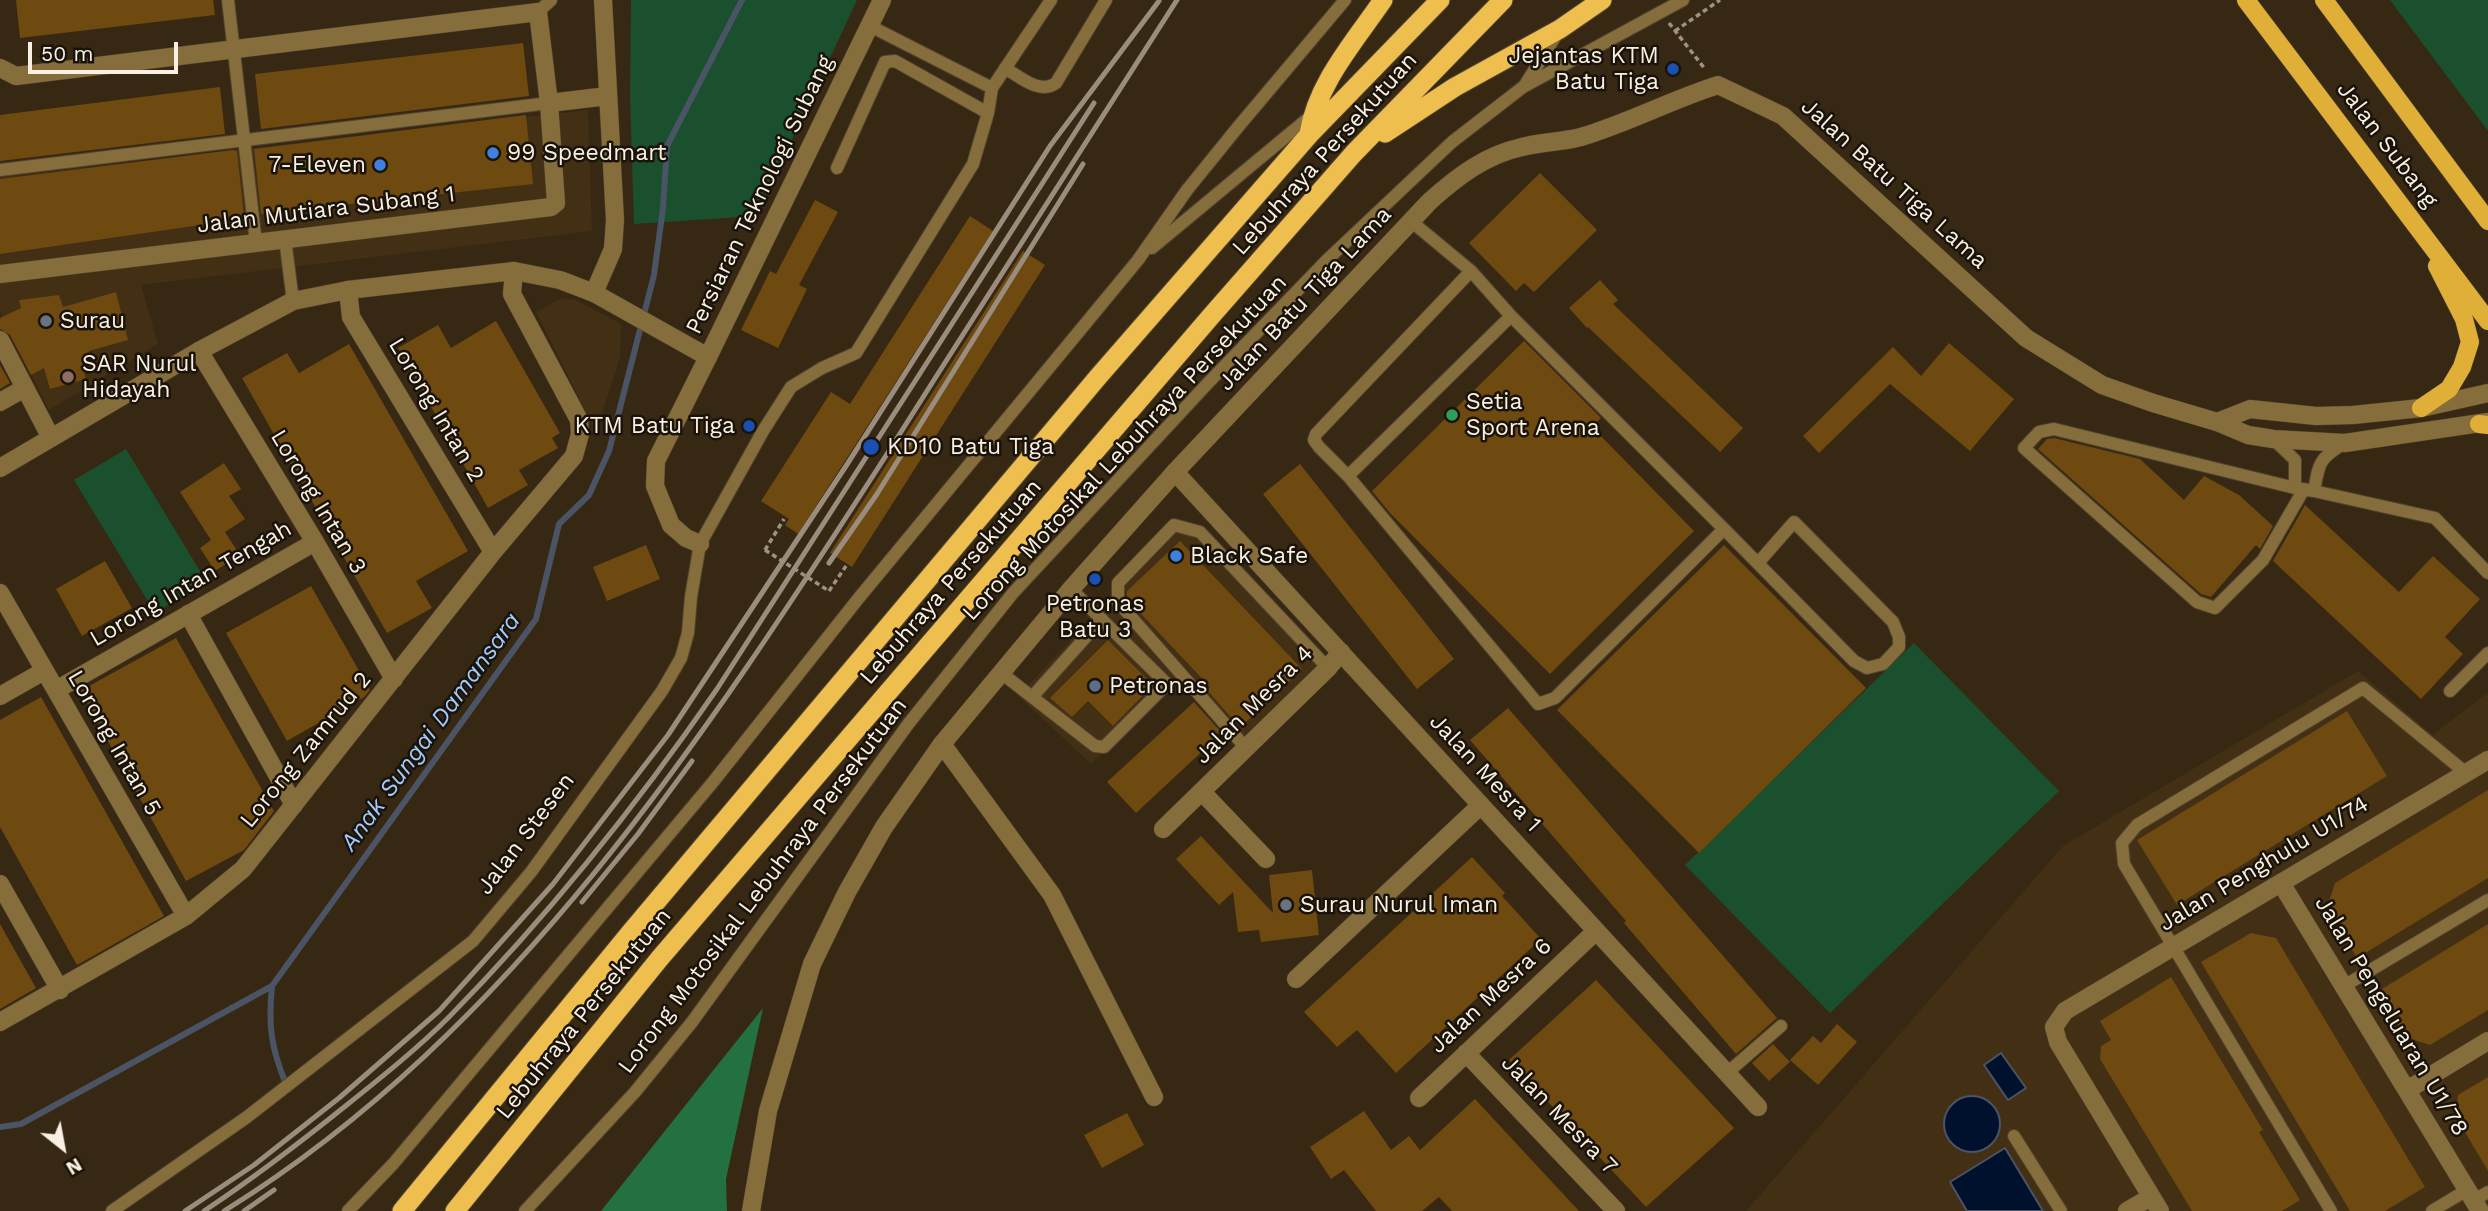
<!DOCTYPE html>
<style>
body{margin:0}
#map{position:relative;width:2488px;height:1211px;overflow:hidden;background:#372814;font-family:"Work Sans",sans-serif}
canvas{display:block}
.north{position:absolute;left:28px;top:1113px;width:70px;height:70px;-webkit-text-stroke:5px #19130a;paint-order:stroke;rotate:149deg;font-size:19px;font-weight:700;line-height:28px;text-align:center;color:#f9efe2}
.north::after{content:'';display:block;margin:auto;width:24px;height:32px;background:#f9efe2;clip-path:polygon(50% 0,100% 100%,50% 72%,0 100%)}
.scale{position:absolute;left:28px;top:42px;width:150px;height:32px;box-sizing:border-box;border:4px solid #f9efe2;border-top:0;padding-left:9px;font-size:21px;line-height:24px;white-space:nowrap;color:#f9efe2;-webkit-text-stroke:5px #19130a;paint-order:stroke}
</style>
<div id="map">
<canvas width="2488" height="1211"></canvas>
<div class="north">N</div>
<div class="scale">50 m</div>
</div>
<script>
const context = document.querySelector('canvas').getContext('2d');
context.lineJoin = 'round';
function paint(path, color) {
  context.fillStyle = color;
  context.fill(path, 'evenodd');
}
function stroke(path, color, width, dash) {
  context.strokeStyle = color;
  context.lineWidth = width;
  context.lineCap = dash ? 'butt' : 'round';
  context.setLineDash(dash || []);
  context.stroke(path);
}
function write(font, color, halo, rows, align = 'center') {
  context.font = font + ' "Work Sans",sans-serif';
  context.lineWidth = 5;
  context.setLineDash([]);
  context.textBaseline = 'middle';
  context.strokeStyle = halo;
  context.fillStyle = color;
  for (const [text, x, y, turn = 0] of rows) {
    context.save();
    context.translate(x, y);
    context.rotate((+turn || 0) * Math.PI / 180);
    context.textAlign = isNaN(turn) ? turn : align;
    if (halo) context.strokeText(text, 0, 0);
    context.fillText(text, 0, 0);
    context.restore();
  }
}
paint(new Path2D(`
 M588,110L592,231L141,285L158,344L49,410L0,312V177Z
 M561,298L576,300L621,324L620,357L596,432L536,312Z
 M1174,531L1197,535L1320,666L1246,738L1187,674L1091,764L1018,696Z
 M2358,671L2433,735L2488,692V1211H1746L2063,846Z`), '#422f14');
paint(new Path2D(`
 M631,0H857L756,216L634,224L630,96Z
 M2390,0H2488V131Z
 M126,449L206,581L155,613L74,480Z
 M1914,643L2059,791L1830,1013L1685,865Z`), '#1a502e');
paint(new Path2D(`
 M763,1008L726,1179L727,1211H601Z`), '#237141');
const water = new Path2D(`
 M2001,1053L2026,1088L2008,1100L1984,1065Z
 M1944 1124a28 28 0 1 1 56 0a28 28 0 1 1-56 0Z
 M2005,1148L2043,1211H1967L1950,1182Z`);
paint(water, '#00112e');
stroke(water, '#4b5464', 2);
stroke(new Path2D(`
 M272,986C268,1025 271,1048 286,1084
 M0,1127L21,1124L272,986L536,619L559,524L589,495L609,451L654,275L663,208L667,146L742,0`), '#4b5464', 6);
paint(new Path2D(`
 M16,0H213L215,15L20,38Z
 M523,43L529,96L261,129L255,74Z
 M220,87L225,134L0,161V115Z
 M526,115L533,184L261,214L254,149Z
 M233,150L237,151L244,216H242V219L0,254V179Z
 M1540,173L1597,230L1534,292L1524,283L1516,291L1469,243Z
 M815,200L838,212L799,285L807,289L778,348L741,330L770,271L776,274Z
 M970,216L993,231L798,534L785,525L789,519L761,501L831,392L850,404Z
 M1023,251L1045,265L852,567L830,553Z
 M1600,280L1618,300L1613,304L1743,428L1720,452L1588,327L1587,328L1569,308Z
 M116,292L128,340L89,351L93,369L84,371L86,379L50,389L44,368L31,375L10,335L0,329V318L21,308L19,300L59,295L63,307Z
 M496,321L560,433L552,438L558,448L519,470L528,485L488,508L398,348L438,325L451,348Z
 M1524,341L1601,418L1592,427L1694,531L1550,674L1390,513L1372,491Z
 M1949,343L2014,399L1970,451L1890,384L1819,453L1803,436L1893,347L1921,376Z
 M349,344L468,551L416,581L432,608L387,633L242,378L287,353L299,373Z
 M0,365L10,383L0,389Z
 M2054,438L2140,459L2184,500L2204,476L2239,495L2273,526L2260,549L2256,545L2211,597L2201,594L2038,449L2047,439Z
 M224,463L241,489L229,496L245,519L225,532L240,555L215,571L200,548L211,540L180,492Z
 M1300,464L1454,659L1417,689L1263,494Z
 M2305,505L2399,592L2433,556L2480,599L2445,637L2463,654L2421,699L2273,561Z
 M1180,541L1302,669L1245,723L1239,717L1235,722L1207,690L1210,687L1127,599V591Z
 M646,545L660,579L607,601L593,567Z
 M1724,545L1866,688L1699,853L1557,710Z
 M105,561L132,608L82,636L56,589Z
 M311,586L370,690L364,697L287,741L226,633Z
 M176,638L274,811L244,850L186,881L80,691Z
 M1108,640L1153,685L1113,726L1088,701L1072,717L1050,698Z
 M41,697L164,916L77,965L0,827V720Z
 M1194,702L1222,733L1136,813L1107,782Z
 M1508,708L1777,1018L1736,1054L1624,923L1626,921L1470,740Z
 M2347,711L2387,776L2177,905L2137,840Z
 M2488,790V878L2357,958L2327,908L2335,883Z
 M1201,836L1273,913L1269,875L1312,870L1319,935L1261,942L1259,930L1238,932L1233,892L1219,905L1176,859Z
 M1472,857L1505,893L1502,896L1541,939L1396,1073L1357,1030L1337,1047L1304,1012Z
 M0,924L36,988L0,1009Z
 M2488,924V1010L2430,1045L2405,1037L2377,992Z
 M2251,933L2276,938L2425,1187L2385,1211H2350L2201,962Z
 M2171,977L2263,1130L2259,1132L2300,1200L2282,1211H2192L2100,1059L2101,1046L2111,1040L2100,1021Z
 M1596,980L1734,1128L1646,1207L1509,1060Z
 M1837,1024L1857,1042L1818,1085L1790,1060L1813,1036L1821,1043Z
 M1773,1044L1790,1062L1769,1081L1752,1063Z
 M2488,1077V1171L2456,1117L2458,1095Z
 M1475,1099L1579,1211H1452L1439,1197L1422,1211H1376L1344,1170L1331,1179L1310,1147L1364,1111L1391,1150L1409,1136L1420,1150Z
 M1127,1113L1144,1145L1102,1168L1084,1135Z`), '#6e4910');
const service = new Path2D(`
 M228,0L256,243
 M538,12L551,0
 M1005,68C1020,77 1040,95 1056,83L1106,0
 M1525,85L1558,32
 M992,88L1051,0
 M837,168L885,62L895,61L988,113
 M0,170L549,103
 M1412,222L1471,271L1511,316L1724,529L1555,698L1538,704L1348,476L1511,316
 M285,239L293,301
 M1152,248L1312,115
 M2273,439L2295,460V488
 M1348,476L1319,447L1314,440L1316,434L1471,271
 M2304,489L2263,560L2215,608L2197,602L2024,448L2039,432L2054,429L2295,488L2314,491L2435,518L2488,573
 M2314,491C2319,463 2319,458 2345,443
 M1724,529L1854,661L1867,668L1883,664L1899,647V637L1893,622L1794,522L1758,563
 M1000,672L1095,746L1104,747L1167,684L1071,589
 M2450,691L2488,653
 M1032,697L1102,619
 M1246,748L1118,602V583L1174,525L1200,532L1328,668
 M2344,986L2488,900
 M1727,1073L1781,1026
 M2014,1136L2061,1211
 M2474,1200L2488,1192
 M112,1211L247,1117L473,941L531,872L662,691L681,658L688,633L691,597L700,544L763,431L791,387L822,368L856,353L973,164L988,113L992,88L870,26
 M348,1211L393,1164L713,782L858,599L1138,260L1187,190L1238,127L1345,0
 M525,1211L635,1092L692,1022L909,723L1013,593L1208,383L1328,259L1452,142L1523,87L1683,0
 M2331,1211L2124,864L2122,843L2137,825L2363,688L2466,773
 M2432,1211L2467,1190`);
const minor = new Path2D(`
 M0,68L16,76L538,12L549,103L556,203L551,207L0,274
 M549,103L608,96
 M348,290L351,317L493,552
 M594,293L613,249L615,220L603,0
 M0,340L51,438
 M199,351L315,542L394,679
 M0,402L25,388
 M1175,472L1758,1107
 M700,544L686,538L671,525L655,486L656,461L708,357
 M0,593L186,916
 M188,614L294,805
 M56,690L315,542
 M0,696L44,671
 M942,744L1052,895L1154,1097
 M1202,792L1266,859
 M1163,829L1328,668L1341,652
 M2281,883L2480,1211
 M0,884L60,990
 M1296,979L1481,805
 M0,1022L186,916L243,869L493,552L574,456L580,434L579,420L512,294L514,271
 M1466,1053L1616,1211
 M2407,1090L2488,1041
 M1419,1098L1596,931
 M2127,1211L2151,1197
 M2160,1211L2058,1042L2054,1027L2065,1011L2488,760`);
const tertiary = new Path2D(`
 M2217,422L2250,409L2316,416L2353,415L2421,408L2488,393
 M0,468L199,351L293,301L348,290L514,271L560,280L594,293L708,357L882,0
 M751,1211L768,1111L812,964L847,892L884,827L942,744L1071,589L1175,472L1430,201C1457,177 1485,155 1522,147C1541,142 1562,142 1581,137C1628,123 1671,100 1718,85L1783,116L2026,338L2102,385L2153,403L2217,422L2248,435L2273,439L2345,443L2488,422`);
const primary = new Path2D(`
 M2246,0L2488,321
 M2324,0L2488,221
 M2421,408L2449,389L2462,367L2470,342L2464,319L2437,266
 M2479,424L2488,425`);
const trunk = new Path2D(`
 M1385,133L1455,87L1560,29L1602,0
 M1309,134C1317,83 1355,41 1383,0
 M402,1211L630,933L1098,377L1309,135L1440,0
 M455,1211L660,958L1212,315L1354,153L1503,0`);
stroke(service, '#524431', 14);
stroke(minor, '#524431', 19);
stroke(tertiary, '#524431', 19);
stroke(primary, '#524431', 19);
stroke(trunk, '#524431', 21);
stroke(new Path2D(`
 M1669,23L1705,69
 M1675,31L1720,0
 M765,550L784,519
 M829,591L846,566`), '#9f9282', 3.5, [5, 3.5]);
stroke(service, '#856e3b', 12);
stroke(minor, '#856e3b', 18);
stroke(tertiary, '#856e3b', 18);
stroke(primary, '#e0af38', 18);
stroke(trunk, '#eebe4e', 19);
stroke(new Path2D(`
 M829,563L877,494L1083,164
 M582,902L638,834L692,761
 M185,1211L254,1165L339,1098L439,1011L553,884L668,735L846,466L1050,146L1159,1
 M204,1211C254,1178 302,1141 348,1104C383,1076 418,1048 449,1017C548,916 637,805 717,689L1094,103
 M224,1211C514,1031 706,735 887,454C983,302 1081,151 1177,0
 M244,1211L274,1190`), '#9a8d7d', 5);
stroke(new Path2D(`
 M765,550L829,591`), '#9f9282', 3.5, [5, 3.5]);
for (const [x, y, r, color] of [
 [1673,69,7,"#1a4fb4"],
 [493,153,7,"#3f7fe0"],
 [380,165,7,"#3f7fe0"],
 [46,321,7,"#6b7280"],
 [68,377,7,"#8d6e63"],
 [1452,415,7,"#2e9e5b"],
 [749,426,7,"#1a4fb4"],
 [871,447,9,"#1a4fb4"],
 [1176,556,7,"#3f7fe0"],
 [1095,579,7,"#1a4fb4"],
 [1095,686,7,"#5c6f8a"],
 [1286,905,7,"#6b7280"]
]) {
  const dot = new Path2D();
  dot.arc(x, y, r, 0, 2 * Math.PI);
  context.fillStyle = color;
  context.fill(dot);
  stroke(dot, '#19130a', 2.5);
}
write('23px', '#f9efe2', '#19130a', [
 ["Jejantas KTM",1659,56,"right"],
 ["Batu Tiga",1659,82,"right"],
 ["99 Speedmart",507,153],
 ["7-Eleven",366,165,"right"],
 ["Surau",60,321],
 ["SAR Nurul",82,364],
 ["Hidayah",82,390],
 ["Setia",1466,402],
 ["Sport Arena",1466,428],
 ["KTM Batu Tiga",735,426,"right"],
 ["KD10 Batu Tiga",887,447],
 ["Black Safe",1190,556],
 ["Petronas",1095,604,"center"],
 ["Batu 3",1095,630,"center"],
 ["Petronas",1109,686],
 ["Surau Nurul Iman",1300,905]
], 'left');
write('23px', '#f9efe2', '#19130a', [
 ["Jalan Subang",2387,145,53],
 ["Lebuhraya Persekutuan",1325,154,-48],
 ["Jalan Batu Tiga Lama",1894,184,42],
 ["Persiaran Teknologi Subang",760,195,-64],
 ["Jalan Mutiara Subang 1",326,210,-7],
 ["Jalan Batu Tiga Lama",1305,299,-47],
 ["Lorong Intan 2",436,410,59],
 ["Lorong Motosikal Lebuhraya Persekutuan",1125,448,-47],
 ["Lorong Intan 3",318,502,59],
 ["Lebuhraya Persekutuan",951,582,-49],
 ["Lorong Intan Tengah",191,584,-30],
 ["Jalan Mesra 4",1254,705,-45],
 ["Lorong Intan 5",114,743,60],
 ["Lorong Zamrud 2",306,750,-51],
 ["Jalan Mesra 1",1485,773,47],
 ["Jalan Stesen",526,834,-53],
 ["Jalan Penghulu U1/74",2264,864,-31],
 ["Lorong Motosikal Lebuhraya Persekutuan",763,886,-53],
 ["Jalan Mesra 6",1491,996,-43],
 ["Lebuhraya Persekutuan",584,1014,-51],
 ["Jalan Pengeluaran U1/78",2391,1016,59],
 ["Jalan Mesra 7",1559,1115,46]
]);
write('italic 24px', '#a4cbfd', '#19130a', [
 ["Anak Sungai Damansara",431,732,-54]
]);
</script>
